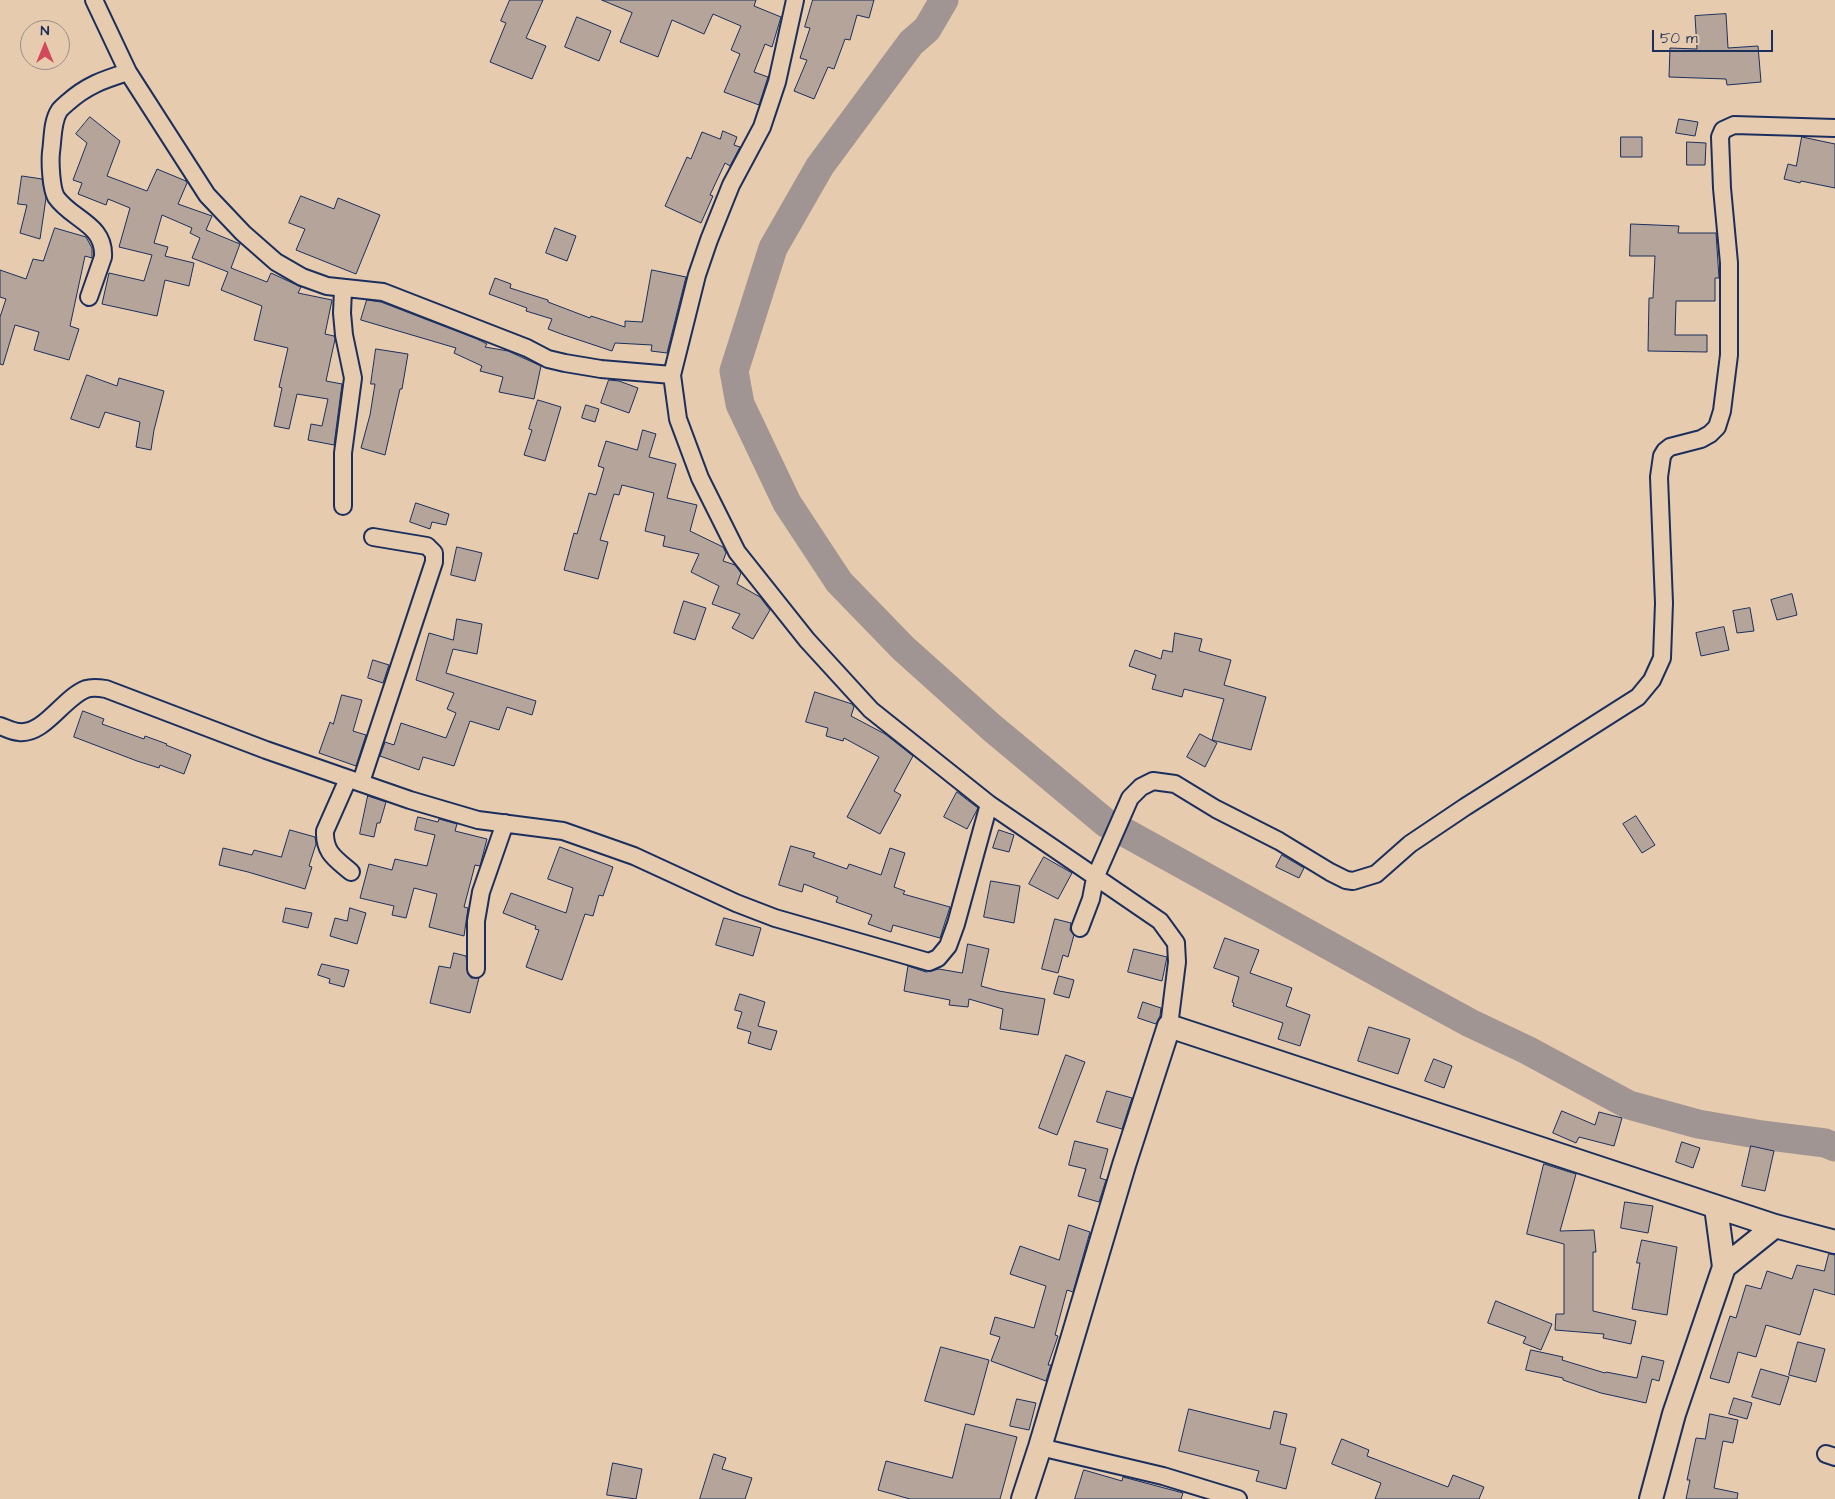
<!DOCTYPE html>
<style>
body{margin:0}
#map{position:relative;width:1835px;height:1499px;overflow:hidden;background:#e7cbae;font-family:"Architects Daughter",sans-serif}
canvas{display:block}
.north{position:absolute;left:20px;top:20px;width:50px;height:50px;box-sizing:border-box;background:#e7cbae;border:1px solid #958d8e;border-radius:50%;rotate:0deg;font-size:14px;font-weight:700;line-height:20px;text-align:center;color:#1b2f5e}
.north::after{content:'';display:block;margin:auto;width:18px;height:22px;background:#d1495b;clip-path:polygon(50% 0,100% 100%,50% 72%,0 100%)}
.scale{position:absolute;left:1652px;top:30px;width:121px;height:22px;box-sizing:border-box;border:2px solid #1b2f5e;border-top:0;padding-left:6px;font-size:15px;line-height:18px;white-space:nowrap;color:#1b2f5e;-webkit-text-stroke:4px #e7cbae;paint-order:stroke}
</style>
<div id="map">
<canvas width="1835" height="1499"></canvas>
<div class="north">N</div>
<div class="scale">50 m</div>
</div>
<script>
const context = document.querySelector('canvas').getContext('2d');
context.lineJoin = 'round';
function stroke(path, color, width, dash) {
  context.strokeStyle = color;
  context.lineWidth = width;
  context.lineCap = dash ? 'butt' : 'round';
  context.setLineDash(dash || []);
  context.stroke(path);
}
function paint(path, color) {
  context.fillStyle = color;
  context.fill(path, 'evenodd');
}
stroke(new Path2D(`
 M944,0L927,29L911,43L820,166L773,248L734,371L740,404L787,503L839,582L903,648L991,727L1106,823
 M1126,833L1404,987L1470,1023L1527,1050L1629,1105L1698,1124L1762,1135L1825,1143L1835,1147`), '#a19593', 29);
const building = new Path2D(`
 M510,0H543L526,38L546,46L532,79L490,62L506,23L501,21Z
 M602,0H756L754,6L781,17L772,47L765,44L754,72L768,77L759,105L724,92L740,54L731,50L741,26L713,14L704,34L672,20L658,57L620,42L632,13Z
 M813,0H874L869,18L857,15L850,40L845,39L834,69L828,67L814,99L794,91L807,60L800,58L810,28L805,27Z
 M1726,14L1728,48L1758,46L1761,82L1727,85L1726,79L1669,77L1670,48L1697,49L1695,16Z
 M577,17L611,31L599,61L565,47Z
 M90,117L120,141L107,176L147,191L157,169L186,181L187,183L178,204L212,216L206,230L240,244L231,268L267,282L271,273L301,287L298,293L332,300L325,334L334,336L335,339L326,381L342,384L334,445L308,440L311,424L322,426L328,399L297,394L289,429L274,426L282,388L279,387L288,348L254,340L262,306L221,290L228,272L192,258L200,238L190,233L192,228L162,215L154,243L168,247L165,256L194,263L189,286L165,280L157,316L102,304L109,273L144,281L152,255L119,247L130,208L108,199L106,205L78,194L82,183L73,180L87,143L76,134Z
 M1679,119L1698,122L1695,136L1676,133Z
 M723,131L737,137L734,145L740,147L730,166L725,163L710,195L713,196L701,223L665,206L687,157L691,159L702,132L720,139Z
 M1621,137H1642V157H1621Z
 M1802,137L1835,144V188L1801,181L1800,183L1784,179L1788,164L1796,166Z
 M1687,142L1706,143L1705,165H1687Z
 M22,176L42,179L46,198L40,239L20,233L27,205L18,204Z
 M301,196L334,209L338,198L380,215L356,274L296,250L305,229L289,223Z
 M1631,224L1679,226L1678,233H1716L1719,278H1715V301H1676L1675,335H1707V352L1648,351L1649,298H1653L1655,256H1630Z
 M55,228L86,237L92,248V258L85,256L70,326L79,329L69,360L34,350L39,332L15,325L3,365L0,364V317L6,299L0,297V270L26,279L33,259L43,261Z
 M555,228L576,236L567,261L546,253Z
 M652,270L686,277L667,353L651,351L652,345L615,343L612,351L564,335L548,329L552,319L526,311L527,308L489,294L495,278L511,284L510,288L548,300V302L590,318L591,316L625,327V321L642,322Z
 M367,300L381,302L477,339L487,344L485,347L508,351L541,366L534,399L499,392L503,377L480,371L482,366L454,353L456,348L361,320Z
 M376,349L408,354L402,389H400L385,455L361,448L370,415L375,384H371Z
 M87,375L117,386L119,378L164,391L154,430L151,450L136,447L140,422L105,412L99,428L71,419Z
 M609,380L619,381L638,388L629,413L601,403Z
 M538,400L561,407L545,461L524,455L532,430L529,429Z
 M586,405L599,409L595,422L582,418Z
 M643,430L656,434L649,457L676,464L667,498L697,505L690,531L723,547L726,553L723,561L735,565L741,573L737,584L760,597L770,610L753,639L732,628L740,614L712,604L719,586L691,572L699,554L663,546L665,536L645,531L654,493L622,485L619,495L614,494L600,540L608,542L598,579L564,570L574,533L577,534L589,493L596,495L604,468L598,466L606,441L637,450Z
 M416,503L449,514L446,525L432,522L430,529L410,522Z
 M457,547L482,553L475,581L451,575Z
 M1792,594L1797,615L1777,620L1771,600Z
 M684,601L706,608L695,640L674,633Z
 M1750,608L1754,631L1737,633L1733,611Z
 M457,619L482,624L477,654L453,649L446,673L536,701L532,715L507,707L499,730L470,721L454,766L423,757L419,770L380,756L385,742L394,745L401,723L446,738L456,713L447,709L454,693L416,680L429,633L453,640Z
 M1724,627L1729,650L1701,656L1696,633Z
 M1175,633L1202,639L1199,651L1231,660L1224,685L1266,697L1251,750L1212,740L1224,699L1184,689L1182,697L1152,689L1156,675L1129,666L1135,650L1161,659L1163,650L1172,652Z
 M373,660L389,665L383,683L368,678Z
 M815,692L852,704L854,707L851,716L885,734L913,756L894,791L901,795L880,834L847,817L879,757L844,738L843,741L826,736L828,728L806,722Z
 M342,695L362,700L353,731L366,735L356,766L319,753L330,722L333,724Z
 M83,711L104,719L102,724L144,739L145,736L167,744L166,745L191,755L184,774L160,765L159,768L137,761L74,737Z
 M1200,734L1217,743L1205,767L1187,757Z
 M957,792L978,808L967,829L944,817Z
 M368,796L386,802L380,823H377L374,837L360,834Z
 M1636,816L1655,845L1642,853L1623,824Z
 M418,817L438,822L439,819L457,824L455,831L487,839L480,866L475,865L464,907L468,908L464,936L429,927L437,894L414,888L406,918L392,915L394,906L360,898L369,864L392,870L395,859L427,866L435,835L415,830Z
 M290,830L315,837L316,844L309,866L312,867L305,889L248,872L219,865L223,848L252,855L254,850L281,857Z
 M999,830L1014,835L1009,852L993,848Z
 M791,846L815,853L813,857L847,869L849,864L881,875L890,848L905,853L894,887L905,891L903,894L950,907L940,938L893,925L891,932L868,924L872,915L836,902L838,897L804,884L802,892L779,885Z
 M560,847L613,867L603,896L599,895L593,916L585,914L562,980L526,967L539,930L535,929L536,926L503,913L511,893L566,913L573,888L548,879Z
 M1282,855L1304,868L1299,878L1276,867Z
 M1044,857L1072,873L1058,899L1029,884Z
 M991,881L1020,886L1014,923L984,917Z
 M286,908L312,913L308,928L283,922Z
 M350,908L366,913L357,944L330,936L335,918L347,921Z
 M724,918L761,928L753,956L716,945Z
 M1055,919L1071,923L1070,930L1074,935L1068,957L1063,955L1058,973L1042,969Z
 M1225,938L1259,950L1250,973L1292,988L1286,1006L1310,1015L1300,1046L1278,1039L1283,1023L1233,1006L1234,1003L1232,1002L1239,977L1214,968Z
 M968,944L989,949L981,986L999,991L1045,999L1038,1035L1000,1029L1003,1009L969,999L968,1007L949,1005L950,1000L904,991L908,966L926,972L939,969L962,973Z
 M1134,949L1167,957L1162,981L1128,972Z
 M454,953L466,956L468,974L471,978H479L470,1013L430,1003L439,966L450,968Z
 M322,964L349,970L344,987L329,983L330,979L318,975Z
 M1059,976L1074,980L1069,998L1054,994Z
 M740,994L765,1002L758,1026L777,1031L771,1050L748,1043L751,1032L737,1028L742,1012L735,1010Z
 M1143,1002L1161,1008L1160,1016L1156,1024L1138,1018Z
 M1369,1027L1410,1039L1398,1074L1358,1061Z
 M1066,1055L1085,1062L1057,1135L1039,1128Z
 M1434,1059L1452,1066L1444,1088L1425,1081Z
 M1107,1091L1132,1098L1122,1129L1097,1122Z
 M1562,1111L1595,1125L1599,1112L1622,1118L1614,1146L1579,1137L1576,1143L1553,1133Z
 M1075,1141L1108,1149L1100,1178L1106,1180L1099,1202L1078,1196L1086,1169L1069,1165Z
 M1682,1142L1700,1148L1693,1168L1676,1162Z
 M1751,1146L1774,1151L1765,1191L1742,1186Z
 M1544,1164L1576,1174L1560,1231L1594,1230L1596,1252H1593V1311L1636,1321L1631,1344L1603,1338L1604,1334L1555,1330L1556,1314H1564V1244L1527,1234Z
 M1625,1202L1653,1206L1648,1233L1621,1228Z
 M1069,1225L1090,1232L1073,1292L1067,1290L1055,1335L1058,1336L1048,1365H1051L1046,1381L991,1361L1000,1337L990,1334L995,1317L1034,1328L1046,1286L1010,1274L1020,1246L1059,1260Z
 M1642,1240L1677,1247L1667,1315L1632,1309L1640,1263H1637Z
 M1829,1254L1835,1255V1295L1814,1289L1800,1335L1766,1325L1756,1357L1738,1352L1729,1383L1710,1378L1730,1316L1736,1318L1746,1285L1761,1289L1767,1271L1792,1279L1797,1265L1824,1271Z
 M1496,1301L1552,1324L1541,1350L1523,1343L1526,1337L1488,1323Z
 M1798,1342L1825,1349L1816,1382L1789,1375Z
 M941,1347L989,1360L974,1415L925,1401Z
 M1531,1350L1563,1357L1562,1360L1605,1373L1606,1372L1637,1378L1642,1356L1664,1361L1659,1381L1652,1379L1646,1403L1601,1393L1563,1380V1378L1526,1370Z
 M1761,1369L1789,1377L1780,1405L1752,1397Z
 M1734,1398L1752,1403L1747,1419L1729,1414Z
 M1017,1399L1036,1403L1029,1430L1010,1426Z
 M1189,1409L1270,1429L1274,1411L1287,1414L1280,1444L1296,1448L1286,1489L1256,1481L1259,1471L1179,1451Z
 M1710,1414L1738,1420L1733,1443L1723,1441L1714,1488L1738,1493L1737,1499H1686L1690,1480H1687L1696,1438L1705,1439Z
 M966,1424L1017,1437L1000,1499H910L878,1490L886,1461L952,1478Z
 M1342,1439L1369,1450L1367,1456L1448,1487L1453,1475L1484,1487L1479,1499H1375L1381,1483L1332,1464Z
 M714,1454L726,1458L722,1469L752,1478L745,1499H700Z
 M613,1463L642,1469L636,1499L607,1495Z
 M1084,1470L1122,1481L1123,1477L1183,1493L1181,1499H1075Z`);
paint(building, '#b4a49a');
stroke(building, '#1b2f5e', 1);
const street = new Path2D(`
 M94,0L128,72
 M795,0L777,82L762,127L731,185L709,240L697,275L672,375L678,419L700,478L737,552L807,640L871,710L989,804L1160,921L1176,943L1177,962L1169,1026
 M343,289L342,313L344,335L353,378L343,453V506
 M89,297L103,257C105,224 72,220 56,197C51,188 50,162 51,152C53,139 52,122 59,111C61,108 65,105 67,103C87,85 103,80 128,72L207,195L243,233L276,262L302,277L327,286L383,292L527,348L548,359L565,363L601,369L672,375
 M0,726C6,728 13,732 19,732C44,735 63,698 86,689C92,687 100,688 106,689L266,750L410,800L478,820L563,831L634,856L736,903L775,918L929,962L938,958L948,946L956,924L989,804
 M348,779L325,831C324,853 336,859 351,872
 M361,782L434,562V553L427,546L373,537
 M1080,928L1091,899L1095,878L1130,798L1141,787L1153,781L1175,784L1216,809L1279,841L1330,872L1346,880L1353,881L1376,874L1410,844L1465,807L1638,697L1652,680L1662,658L1664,603L1659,477L1662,456L1665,451L1670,447L1701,439L1710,434L1717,427L1722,411L1729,355V263L1722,188L1720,137L1723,130L1734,125L1835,128
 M476,969V921L481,892L505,823
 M1040,1447L1163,1476L1238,1499
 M1826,1454L1835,1457`);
const secondary = new Path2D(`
 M1724,1267L1775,1226
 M1023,1499L1040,1447L1124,1165L1169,1026L1775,1226L1835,1242
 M1651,1499L1674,1414L1724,1267L1716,1207`);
stroke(street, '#1b2f5e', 20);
stroke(secondary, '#1b2f5e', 26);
stroke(street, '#e7cbae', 16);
stroke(secondary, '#e7cbae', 22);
</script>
